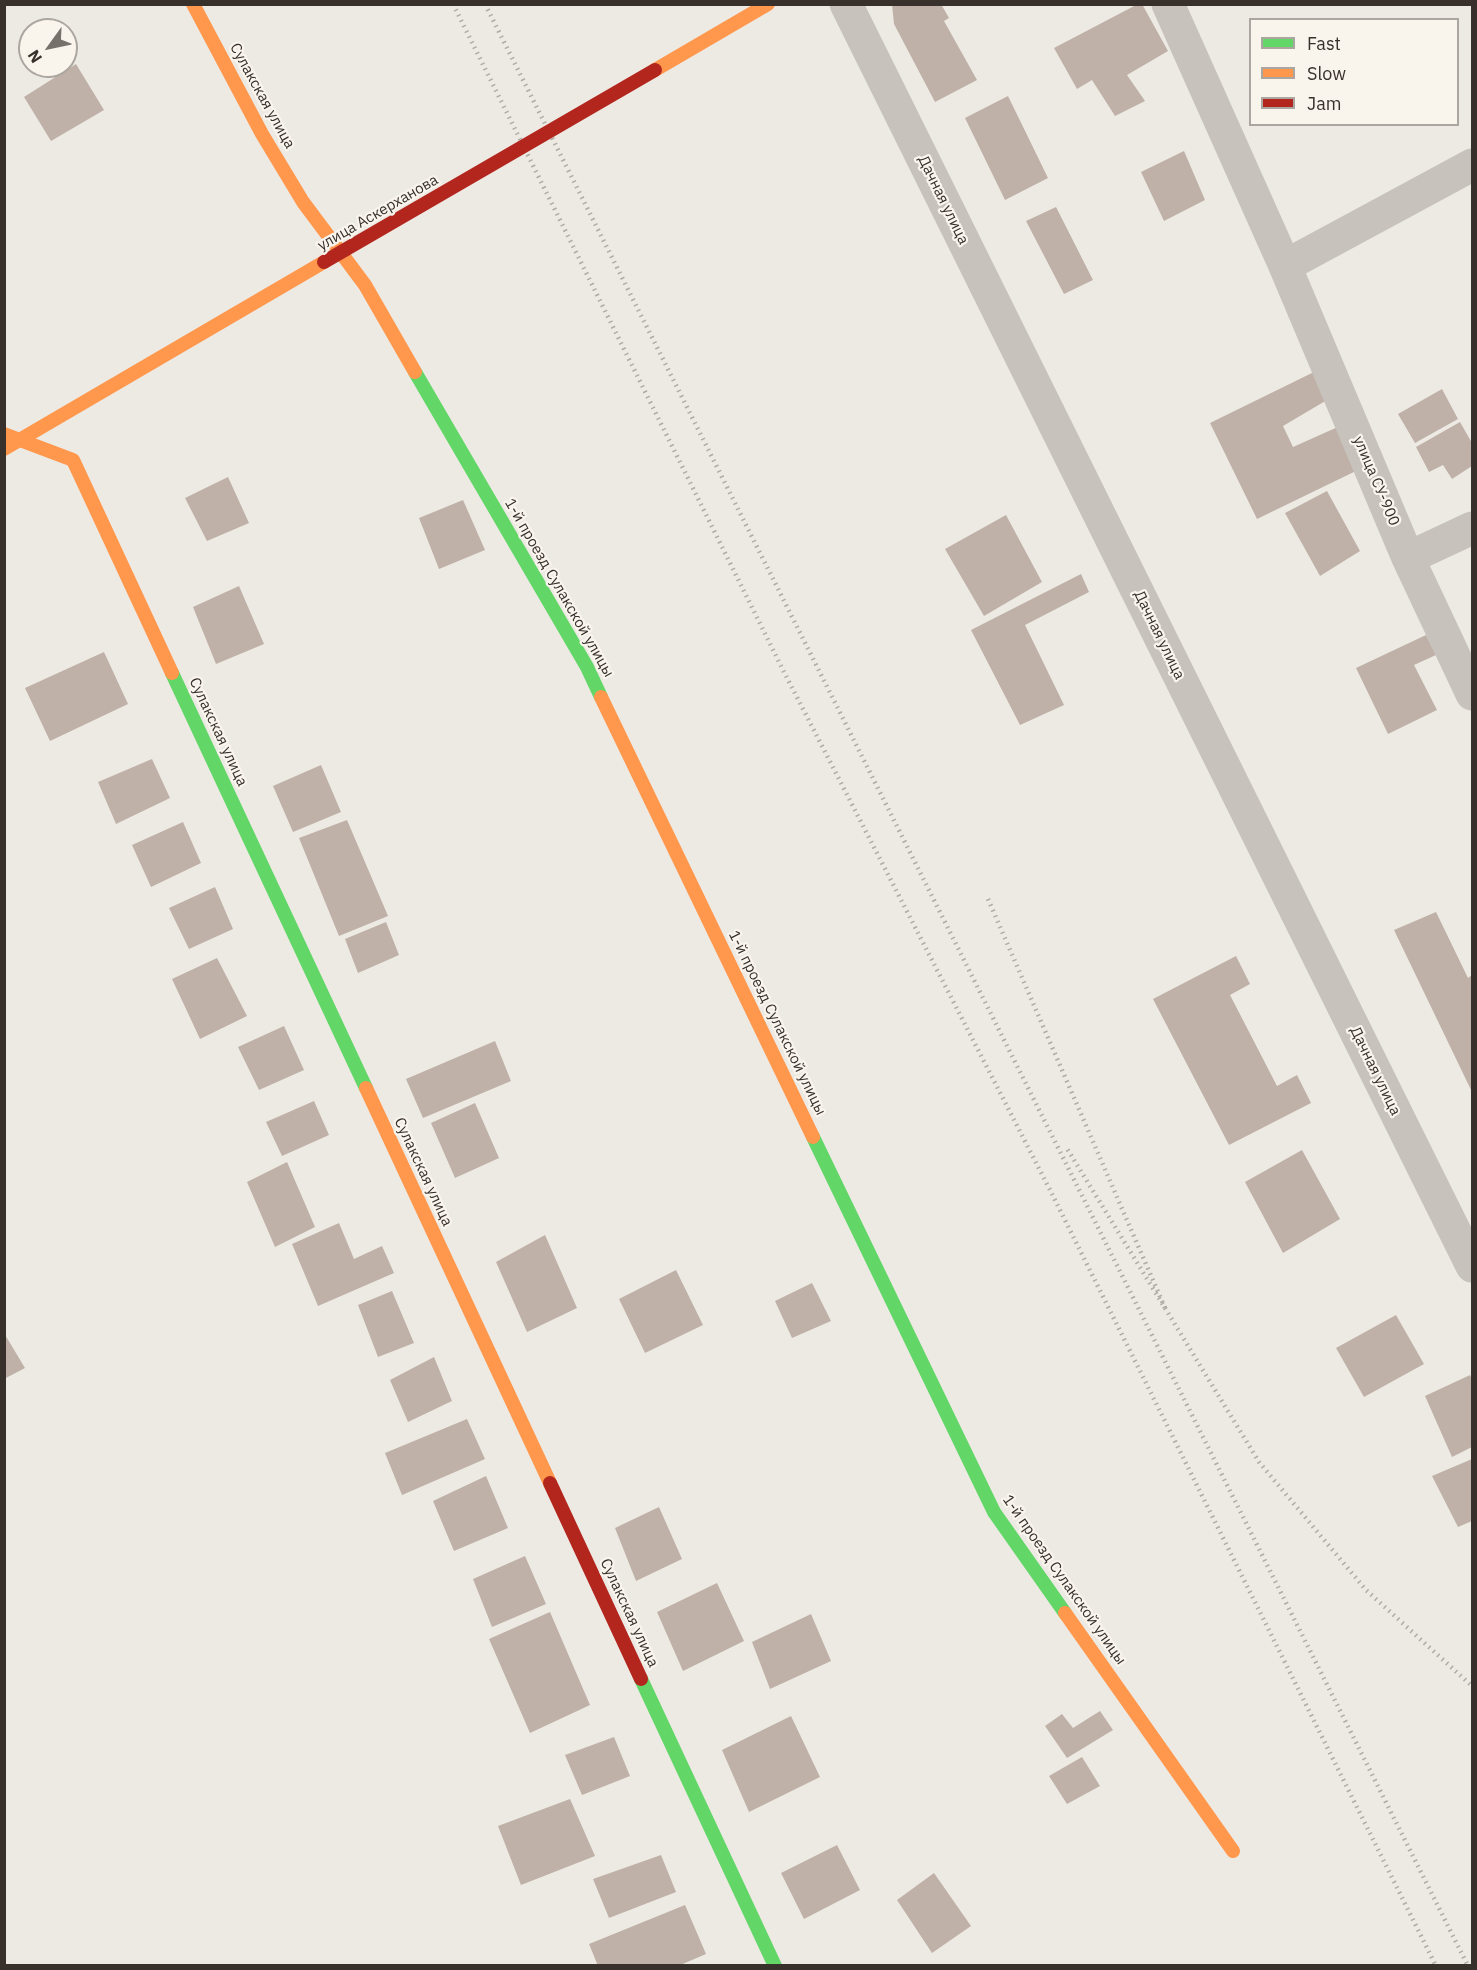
<!DOCTYPE html>
<meta charset="utf-8">
<style>
body{margin:0}
#map{position:relative;width:1477px;height:1970px;overflow:hidden;background:#edeae4;font-family:"IBM Plex Sans",sans-serif}
canvas{display:block}
.frame{position:absolute;inset:0;border:6px solid #37302b;pointer-events:none}
.legend{position:absolute;left:1249px;top:18px;width:210px;height:108px;box-sizing:border-box;background:#f9f4ec;border:2px solid #aba69f;margin:0;padding:8px 10px;list-style:none;font-size:18px;color:#37302b}
.legend li{display:flex;align-items:center;gap:12px;height:30px}
.legend b{width:30px;border:2px solid #aba69f}
.north{position:absolute;left:18px;top:18px;width:60px;height:60px;box-sizing:border-box;background:#f9f4ec;border:2px solid #aba69f;border-radius:50%;rotate:237deg;font-size:16px;font-weight:700;line-height:24px;text-align:center;color:#37302b}
.north::after{content:'';display:block;margin:auto;width:21px;height:27px;background:#77716c;clip-path:polygon(50% 0,100% 100%,50% 72%,0 100%)}
</style>
<div id="map">
<canvas width="1477" height="1970"></canvas>
<div class="frame"></div>
<ul class="legend">
<li><b style="height:8px;background:#63d668"></b>Fast</li>
<li><b style="height:8px;background:#ff974d"></b>Slow</li>
<li><b style="height:8px;background:#b3261e"></b>Jam</li>
</ul>
<div class="north">N</div>
</div>
<script>
const context = document.querySelector('canvas').getContext('2d');
context.lineJoin = 'round';
function paint(path, color) {
  context.fillStyle = color;
  context.fill(path, 'evenodd');
}
function stroke(path, color, width, dash) {
  context.strokeStyle = color;
  context.lineWidth = width;
  context.lineCap = dash ? 'butt' : 'round';
  context.setLineDash(dash || []);
  context.stroke(path);
}
function write(font, color, halo, rows, align = 'center') {
  context.font = font + ' "IBM Plex Sans",sans-serif';
  context.lineWidth = 4.5;
  context.setLineDash([]);
  context.textBaseline = 'middle';
  context.strokeStyle = halo;
  context.fillStyle = color;
  for (const [text, x, y, turn = 0] of rows) {
    context.save();
    context.translate(x, y);
    context.rotate((+turn || 0) * Math.PI / 180);
    context.textAlign = isNaN(turn) ? turn : align;
    if (halo) context.strokeText(text, 0, 0);
    context.fillText(text, 0, 0);
    context.restore();
  }
}
paint(new Path2D(`
 M892,4H941L949,18L944,21L977,80L935,102L894,24Z
 M1138,4H1142L1168,51L1127,75L1145,101L1115,116L1092,80L1077,89L1054,48Z
 M76,64L104,110L51,141L24,97Z
 M1008,96L1048,178L1005,200L965,118Z
 M1184,151L1205,200L1164,221L1141,172Z
 M1056,207L1093,280L1064,294L1026,221Z
 M1314,372L1327,400L1283,426L1293,447L1340,426L1360,469L1257,519L1210,423Z
 M1442,389L1458,419L1415,443L1398,414Z
 M1460,422L1472,443V466L1452,479L1443,465L1429,472L1416,447Z
 M228,477L249,523L207,541L185,498Z
 M1327,491L1360,551L1320,576L1285,513Z
 M463,500L485,550L439,569L419,518Z
 M1006,515L1042,582L984,616L945,549Z
 M1081,574L1089,592L1025,625L1064,705L1020,725L971,630Z
 M239,586L264,644L216,664L193,607Z
 M1426,635L1436,655L1414,665L1437,710L1388,734L1356,668Z
 M104,652L128,704L50,741L25,688Z
 M152,759L170,798L116,824L98,782Z
 M321,765L341,812L293,832L273,786Z
 M347,820L388,916L339,936L299,838Z
 M183,822L201,863L151,887L132,845Z
 M215,887L233,929L189,949L169,908Z
 M1436,912L1468,978L1472,975V1092L1394,930Z
 M386,922L399,955L358,973L345,939Z
 M1236,956L1250,984L1230,995L1277,1086L1297,1075L1311,1103L1229,1145L1153,999Z
 M217,958L247,1016L200,1039L172,979Z
 M284,1026L304,1070L259,1090L238,1047Z
 M495,1041L511,1081L423,1118L406,1079Z
 M314,1101L329,1135L282,1156L266,1122Z
 M475,1103L499,1158L455,1178L431,1123Z
 M1302,1150L1340,1219L1283,1253L1245,1182Z
 M287,1162L315,1227L275,1247L247,1182Z
 M339,1223L354,1259L382,1246L394,1273L318,1306L292,1244Z
 M545,1235L577,1308L527,1332L496,1262Z
 M676,1270L703,1325L645,1353L619,1299Z
 M812,1283L831,1321L792,1338L775,1301Z
 M392,1291L414,1343L378,1357L358,1305Z
 M1396,1315L1424,1364L1364,1397L1336,1348Z
 M4,1333L25,1368L4,1379Z
 M434,1357L452,1401L408,1422L390,1380Z
 M1470,1375L1472,1380V1447L1452,1457L1425,1396Z
 M467,1419L485,1459L402,1495L385,1453Z
 M1472,1459V1521L1458,1527L1432,1476Z
 M486,1476L508,1528L454,1551L433,1501Z
 M659,1507L682,1559L636,1581L615,1528Z
 M525,1556L546,1604L492,1627L473,1579Z
 M717,1583L744,1641L683,1671L657,1612Z
 M550,1612L590,1705L530,1733L489,1639Z
 M811,1614L831,1661L770,1689L752,1642Z
 M1100,1711L1113,1730L1067,1758L1045,1726L1062,1714L1073,1728Z
 M791,1716L820,1777L749,1812L722,1750Z
 M614,1737L630,1776L582,1795L565,1755Z
 M1082,1757L1100,1786L1067,1804L1049,1776Z
 M570,1799L595,1856L521,1885L498,1826Z
 M837,1845L860,1890L804,1919L781,1873Z
 M661,1855L676,1892L609,1918L593,1879Z
 M934,1873L971,1926L932,1953L897,1900Z
 M685,1905L706,1954L678,1966H598L589,1944Z`), '#bfb1a7');
stroke(new Path2D(`
 M846,4L1472,1266
 M1168,4L1285,266L1408,558L1472,694
 M1285,266L1472,165
 M1408,558L1472,528`), '#c7c2bc', 33);
stroke(new Path2D(`
 M415,372L587,667L601,697
 M172,673L366,1088
 M813,1137L994,1512L1065,1613
 M641,1679L775,1966`), '#63d668', 14);
stroke(new Path2D(`
 M193,4L262,134L303,202L365,285L415,372
 M4,434L73,460L172,673
 M601,697L813,1137
 M366,1088L550,1483
 M1065,1613L1233,1851`), '#ff974d', 14);
stroke(new Path2D(`
 M550,1483L641,1679`), '#b3261e', 14);
stroke(new Path2D(`
 M453,4L784,672L1049,1188L1436,1966
 M485,4L1468,1966
 M988,899L1165,1308L1066,1147
 M1165,1308L1259,1462L1366,1590L1472,1686`), '#afaba6', 4.5, [1.5, 4.5]);
stroke(new Path2D(`
 M655,70L768,4
 M4,449L324,262`), '#ff974d', 14);
stroke(new Path2D(`
 M324,262L655,70`), '#b3261e', 14);
write('15px', '#37302b', '#f9f4ec', [
 ["Сулакская улица",262,96,61],
 ["Дачная улица",943,200,64],
 ["улица Аскерханова",378,213,-30],
 ["улица СУ-900",1376,481,67],
 ["1-й проезд Сулакской улицы",559,588,60],
 ["Дачная улица",1159,635,64],
 ["Сулакская улица",218,732,65],
 ["1-й проезд Сулакской улицы",777,1023,64],
 ["Дачная улица",1375,1071,64],
 ["Сулакская улица",423,1172,65],
 ["1-й проезд Сулакской улицы",1064,1580,55],
 ["Сулакская улица",629,1613,65]
]);
</script>
